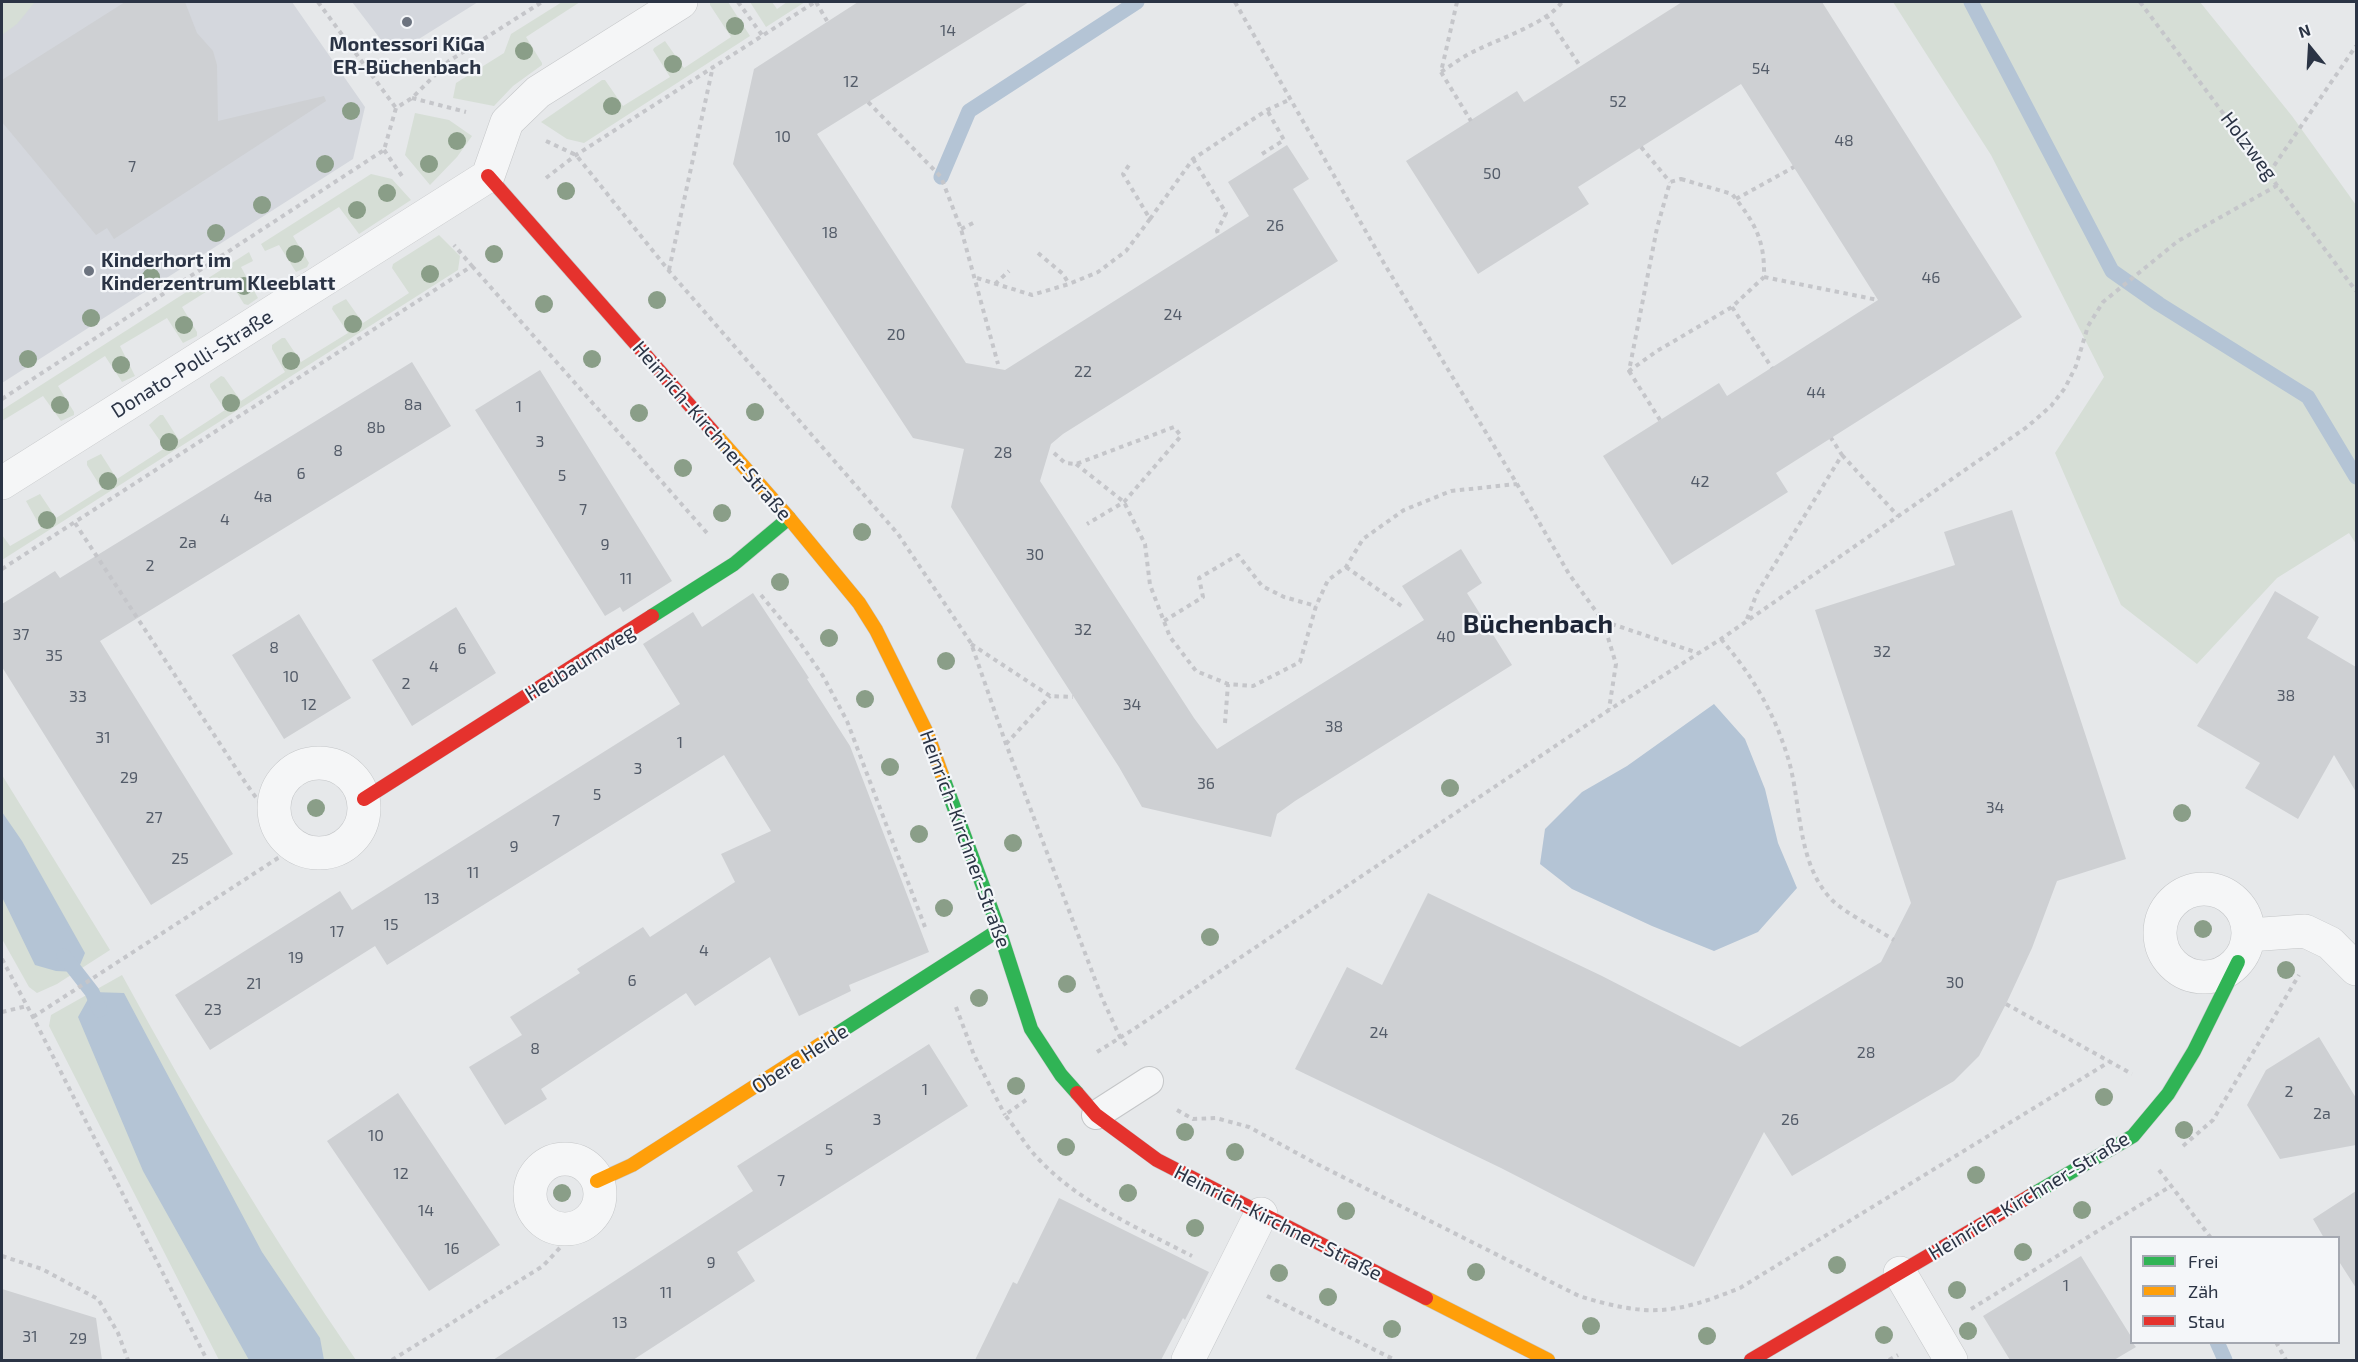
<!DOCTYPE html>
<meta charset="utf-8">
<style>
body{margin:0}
#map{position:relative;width:2358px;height:1362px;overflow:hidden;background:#e6e8ea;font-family:"Exo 2",sans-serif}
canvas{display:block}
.frame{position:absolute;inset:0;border:3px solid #2b3445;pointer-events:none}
.legend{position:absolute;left:2130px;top:1236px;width:210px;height:108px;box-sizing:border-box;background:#f4f6f9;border:2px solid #a4a8b1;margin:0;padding:8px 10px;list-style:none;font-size:18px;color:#2b3445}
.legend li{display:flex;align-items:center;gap:12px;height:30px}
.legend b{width:30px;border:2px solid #a4a8b1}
.north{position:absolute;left:2280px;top:18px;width:60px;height:60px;-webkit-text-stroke:4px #f4f6f9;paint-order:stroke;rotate:342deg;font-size:16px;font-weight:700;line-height:24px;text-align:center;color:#2b3445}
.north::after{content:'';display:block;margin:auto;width:21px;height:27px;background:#2b3445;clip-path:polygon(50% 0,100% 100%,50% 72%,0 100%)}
</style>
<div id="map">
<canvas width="2358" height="1362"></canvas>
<div class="frame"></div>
<ul class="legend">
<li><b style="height:8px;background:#30b455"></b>Frei</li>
<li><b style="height:8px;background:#ff9f0a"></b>Zäh</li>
<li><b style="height:8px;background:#e5322d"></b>Stau</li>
</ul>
<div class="north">N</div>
</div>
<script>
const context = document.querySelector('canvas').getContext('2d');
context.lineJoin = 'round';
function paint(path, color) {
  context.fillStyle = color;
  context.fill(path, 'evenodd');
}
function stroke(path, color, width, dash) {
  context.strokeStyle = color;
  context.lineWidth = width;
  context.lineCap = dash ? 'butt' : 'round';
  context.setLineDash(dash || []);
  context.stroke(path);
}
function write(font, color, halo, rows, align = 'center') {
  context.font = font + ' "Exo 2",sans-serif';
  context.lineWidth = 4.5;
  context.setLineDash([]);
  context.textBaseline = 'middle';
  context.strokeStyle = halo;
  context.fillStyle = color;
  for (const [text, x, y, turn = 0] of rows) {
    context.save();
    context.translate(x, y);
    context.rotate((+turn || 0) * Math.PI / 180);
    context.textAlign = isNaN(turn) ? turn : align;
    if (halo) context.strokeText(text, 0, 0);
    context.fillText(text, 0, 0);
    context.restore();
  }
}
paint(new Path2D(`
 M2,2H292L365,107L353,159L2,383Z
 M352,2H478L414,42L385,45Z`), '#d4d7dd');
paint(new Path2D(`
 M2,2H35L17,24L2,35Z
 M562,2H580L526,37L542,63V65L513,86L494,106L453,98L456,83L504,53L511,34Z
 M710,2H728L750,36L584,143L567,139L541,122L602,80H605L623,106L670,77L653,50L654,48L665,41L684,68L731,37L710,5Z
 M750,2H772L777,9L787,2H805L766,27Z
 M1893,2H2200L2292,116L2356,205V544L2349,533L2277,578L2197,664L2121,605L2055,453L2104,377L1991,155Z
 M415,113L449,120L472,136L457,157L430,185L405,155Z
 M371,174L392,179L411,200L359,234L339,207L293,236L309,263L307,267L296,272L279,245L265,251L261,244Z
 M439,235L460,256L458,270L2,560V535L10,546L41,528L26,501L40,494L56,518L102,489L87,465V461L101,454L117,479L165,448L149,425L160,415H163L179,440L225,410L210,387V384L221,376L224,377L241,401L285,372L272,349V345L282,338H285L301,362L348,333L332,309L333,306L346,299L363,323L409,293L392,268L393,264Z
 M249,252L253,261L241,267L258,298L248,305L244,304L228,278L182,307L197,332V336L183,343L167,318L120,346L135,376L122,382L105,356L58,386L74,412V415L61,421L43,396L2,421V410Z
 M2,775L110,950L57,984L37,993L29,987L2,939Z
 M122,975C194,1107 271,1236 356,1360H219L49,1026L51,1015Z`), '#d6ded6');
paint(new Path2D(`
 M1714,704L1745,739L1765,789L1778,843L1797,888L1758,932L1714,951L1652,926L1572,889L1540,864L1545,829L1582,792L1627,766Z
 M2,812L22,841L85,953L77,972L56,971L35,965L2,897Z
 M92,992L124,993L262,1252L320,1338L324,1360H249L143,1171L78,1017Z`), '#b4c4d5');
stroke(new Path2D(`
 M1971,2L2112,271L2159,304L2308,397L2356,477
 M941,177L969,111L1137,2
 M64,956L92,992L100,1010
 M2217,1342L2225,1360`), '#b4c4d5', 15);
paint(new Path2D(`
 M125,2H185L197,33L213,51L217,65L218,121L324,96L326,101L114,239L107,228L96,235L2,122V80Z
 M858,2H1029L817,134L966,363L1005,370L1249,216L1228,182L1287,145L1309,179L1293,189L1338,261L1063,434L1051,444L1040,481L1194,718L1217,749L1424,620L1402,586L1461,549L1482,583L1467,593L1512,665L1295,801L1277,814L1271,837L1142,807L1119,767L951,507L964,449L913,438L733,164L754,69Z
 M1682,2H1822L2022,317L1776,473L1788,492L1672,565L1603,456L1719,383L1727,396L1878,300L1741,84L1578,187L1589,204L1478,274L1406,161L1517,91L1524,102Z
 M412,362L451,426L100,641L233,854L151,905L2,667V604L55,571L60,578Z
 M540,370L672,581L623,612L620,607L605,616L475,410Z
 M2012,510L2126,859L2057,881L2032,948L2006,1004L1979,1056L1954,1081L1792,1176L1764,1132L1694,1267L1501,1168L1295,1069L1347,967L1382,985L1428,893L1602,976L1740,1047L1881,962L1911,903L1815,610L1955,565L1944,532Z
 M2275,591L2319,617L2307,638L2356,667V792L2334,755L2298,819L2245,788L2260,763L2197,726Z
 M753,593L809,678L807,679L850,746L929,952L849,985L851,991L799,1016L770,957L695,1006L686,993L541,1089L547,1099L505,1125L469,1067L522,1035L510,1017L580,973L577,969L643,927L650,937L735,882L721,854L771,831L724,755L387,965L375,946L210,1050L175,995L340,891L352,910L680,704L643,644L693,612L702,627Z
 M456,607L496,673L412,726L372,660Z
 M299,614L351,698L284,739L232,655Z
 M2319,1037L2356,1098V1145L2280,1159L2247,1105L2266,1070Z
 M929,1044L968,1106L737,1252L755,1281L633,1360H493L753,1191L737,1166Z
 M398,1093L500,1245L429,1291L327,1141Z
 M2356,1191V1288L2338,1260V1238H2324L2313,1219Z
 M1059,1198L1209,1272L1185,1320L1183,1318L1161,1360H975L1013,1282L1017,1284Z
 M2081,1256L2132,1338V1342L2136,1347L2114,1360H2010L1983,1316Z
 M2,1289L96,1318L102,1360H2Z`), '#ced0d3');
const lane = new Path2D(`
 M1096,1115L1149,1081`);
const street = new Path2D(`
 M2,483L488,176L507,122L538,92L681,2
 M274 808a45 45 0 1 1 90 0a45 45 0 1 1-90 0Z
 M2160 933a44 44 0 1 1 88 0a44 44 0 1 1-88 0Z
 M2249,935L2305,931L2330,943L2356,969
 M530 1194a35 35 0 1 1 70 0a35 35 0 1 1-70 0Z
 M1900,1273L1951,1360
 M1188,1360L1261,1214`);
const fast = new Path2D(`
 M652,616L734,564L789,518
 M942,775L999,930L1031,1029L1061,1075L1077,1093
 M835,1035L999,930
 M2030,1196L2133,1136L2168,1094L2194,1051L2238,962`);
const slow = new Path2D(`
 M715,434L789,518L859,603L876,630L927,733L942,775
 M597,1181L632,1165L835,1035
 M1426,1298L1548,1360`);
const jam = new Path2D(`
 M488,176L715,434
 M364,799L652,616
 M1077,1093L1096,1115L1157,1160L1426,1298
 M1751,1360L2030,1196`);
stroke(lane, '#c4c6c8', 30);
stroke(street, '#c4c6c8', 34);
stroke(fast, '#c4c6c8', 15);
stroke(slow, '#c4c6c8', 15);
stroke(jam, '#c4c6c8', 15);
stroke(new Path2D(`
 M318,2L396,108
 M738,2L762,35
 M816,2L827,21
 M1235,2L1385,265L1517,484L1569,574L1603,621L1616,664L1609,709
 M1457,2L1441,72C1453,64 1465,55 1477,50C1501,38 1547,23 1562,2
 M2140,2L2356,291
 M1546,15L1580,66
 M1441,72L1471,121
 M412,98L466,112
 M868,102L941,177L961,229L998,364
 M546,141L576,155L669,271L898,534L971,643L1006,744L1102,998L1120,1037L1128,1048
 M1641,147L1670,182
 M384,150L404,179
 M1262,154L1284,140L1267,110
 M1193,159L1226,213L1217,231L1219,236
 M2269,173L2356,46
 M546,178L576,155L815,2
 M1681,179L1732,194C1755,223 1765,240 1764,277L1732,307L1657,351L1629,371L1657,228L1670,182Z
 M1736,199L1794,167
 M1150,219L1193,159L1267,110L1291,99
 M961,229L977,221
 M1038,253L1063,274L1069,284
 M472,266L707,533
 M669,270L713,66
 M1764,277L1878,300
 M977,278L1032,295L1069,284L1098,272L1126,251L1150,219L1123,174L1129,165
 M995,284L1009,271
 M1732,307L1772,368
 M1629,371L1660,420
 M2,399L384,150L396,108L412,98L449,61L542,2
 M1054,453L1065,463L1076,464L1174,427L1181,436L1124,502L1087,524
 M1842,455L1898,516
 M1076,464L1124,502L1145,544L1150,585L1170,637L1196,671L1228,684L1253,686L1300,662L1316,606L1328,580L1346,567L1363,539L1404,510L1451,491L1517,484
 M75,523L247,785L278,828
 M1346,567L1403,607
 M2,569L472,266L454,245
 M761,595L798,640L823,676L847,721L925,927
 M1747,619L1757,593L1842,455L1831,438
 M1164,621L1203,597L1199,578L1238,555L1262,586L1284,597L1316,606
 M1603,621L1698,653
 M1721,639C1752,675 1774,712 1788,758C1802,804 1796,863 1832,900C1845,913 1877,929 1894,940
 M971,644L1050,696L1073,697
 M1225,723L1228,684
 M1006,744L1050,696
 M2,959L33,1017L207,1360
 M2006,1004L2132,1074
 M956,1007L974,1055L1005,1115
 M2,1012L27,1006
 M33,1017L278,858L298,848
 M1097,1052L1134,1029L1609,710L1721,639L2027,427L2051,406L2065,388L2076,366L2088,326L2103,302L2178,241L2278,185
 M1026,1100L1005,1115C1015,1127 1023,1141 1033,1153C1075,1201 1136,1227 1192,1256
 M1177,1110L1193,1119L1216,1118L1249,1127L1315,1163L1579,1296C1648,1317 1673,1315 1740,1288L2109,1062
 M2183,1146L2213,1120L2299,975
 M2159,1170L2211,1238
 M2,1256L42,1269L98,1299L118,1333L128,1360
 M1267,1296L1395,1360
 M1971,1309L2171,1186
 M2276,1342L2286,1360
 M392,1360L543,1266L583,1223
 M1889,1360L1898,1355`), '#c5c6ca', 4, [4.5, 4.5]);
stroke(lane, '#f5f6f7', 28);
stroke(street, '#f5f6f7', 33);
stroke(fast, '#30b455', 14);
stroke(slow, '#ff9f0a', 14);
stroke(jam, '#e5322d', 14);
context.fillStyle = '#8a9e88';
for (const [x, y] of [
 [735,26],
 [524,51],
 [673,64],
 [612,106],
 [351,111],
 [457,141],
 [325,164],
 [429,164],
 [566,191],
 [387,193],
 [262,205],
 [357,210],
 [216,233],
 [295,254],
 [494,254],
 [430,274],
 [151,277],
 [244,286],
 [657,300],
 [544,304],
 [91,318],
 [353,324],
 [184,325],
 [28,359],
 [592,359],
 [291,361],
 [121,365],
 [231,403],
 [60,405],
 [755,412],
 [639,413],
 [169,442],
 [683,468],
 [108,481],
 [722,513],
 [47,520],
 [862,532],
 [780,582],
 [829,638],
 [946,661],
 [865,699],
 [890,767],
 [1450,788],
 [316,808],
 [2182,813],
 [919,834],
 [1013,843],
 [944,908],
 [2203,929],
 [1210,937],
 [2286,970],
 [1067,984],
 [979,998],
 [1016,1086],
 [2104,1097],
 [2184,1130],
 [1185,1132],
 [1066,1147],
 [1235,1152],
 [1976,1175],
 [562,1193],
 [1128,1193],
 [2082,1210],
 [1346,1211],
 [1195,1228],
 [2023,1252],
 [1837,1265],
 [1476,1272],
 [1279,1273],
 [1957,1290],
 [1328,1297],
 [1591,1326],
 [1392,1329],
 [1968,1331],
 [1884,1335],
 [1707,1336]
]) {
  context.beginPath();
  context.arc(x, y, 9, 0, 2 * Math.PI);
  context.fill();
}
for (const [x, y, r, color] of [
 [407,22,6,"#6c737f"],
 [89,271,6,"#6c737f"]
]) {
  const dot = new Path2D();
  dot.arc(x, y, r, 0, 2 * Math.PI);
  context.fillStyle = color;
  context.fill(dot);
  stroke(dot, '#f4f6f9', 2);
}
write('16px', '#545c69', null, [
 ["14",948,31],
 ["54",1761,69],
 ["12",851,82],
 ["52",1618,102],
 ["10",783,137],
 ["48",1844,141],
 ["7",132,167],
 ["50",1492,174],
 ["26",1275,226],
 ["18",830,233],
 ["46",1931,278],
 ["24",1173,315],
 ["20",896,335],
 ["22",1083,372],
 ["44",1816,393],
 ["8a",413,405],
 ["1",519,407],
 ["8b",376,428],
 ["3",540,442],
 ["8",338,451],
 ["28",1003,453],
 ["6",301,474],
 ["5",562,476],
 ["42",1700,482],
 ["4a",263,497],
 ["7",583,510],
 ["4",225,520],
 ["2a",188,543],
 ["9",605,545],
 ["30",1035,555],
 ["2",150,566],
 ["11",626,579],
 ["32",1083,630],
 ["37",21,635],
 ["40",1446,637],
 ["8",274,648],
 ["6",462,649],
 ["32",1882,652],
 ["35",54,656],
 ["4",434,667],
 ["10",291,677],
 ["2",406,684],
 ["38",2286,696],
 ["33",78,697],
 ["12",309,705],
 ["34",1132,705],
 ["38",1334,727],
 ["31",103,738],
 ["1",680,743],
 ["3",638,769],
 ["29",129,778],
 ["36",1206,784],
 ["5",597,795],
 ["34",1995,808],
 ["27",154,818],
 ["7",556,821],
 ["9",514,847],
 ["25",180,859],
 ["11",473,873],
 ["13",432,899],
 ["15",391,925],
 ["17",337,932],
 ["4",704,951],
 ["19",296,958],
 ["6",632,981],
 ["30",1955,983],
 ["21",254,984],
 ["23",213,1010],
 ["24",1379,1033],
 ["8",535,1049],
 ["28",1866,1053],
 ["1",925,1090],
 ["2",2289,1092],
 ["2a",2322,1114],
 ["3",877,1120],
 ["26",1790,1120],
 ["10",376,1136],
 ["5",829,1150],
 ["12",401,1174],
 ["7",781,1181],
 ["14",426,1211],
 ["16",452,1249],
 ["9",711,1263],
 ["1",2066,1286],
 ["11",666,1293],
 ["13",620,1323],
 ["31",30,1337],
 ["29",78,1339]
]);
write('bold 20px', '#2b3445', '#f4f6f9', [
 ["Montessori KiGa",407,44],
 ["ER-Büchenbach",407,67],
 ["Kinderhort im",101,260,"left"],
 ["Kinderzentrum Kleeblatt",101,283,"left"]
]);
write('20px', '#2b3445', '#f4f6f9', [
 ["Holzweg",2249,146,53],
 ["Donato-Polli-Straße",192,364,-32],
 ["Heinrich-Kirchner-Straße",712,431,49],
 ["Heubaumweg",580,663,-32],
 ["Heinrich-Kirchner-Straße",965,839,70],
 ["Obere Heide",800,1059,-33],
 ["Heinrich-Kirchner-Straße",2029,1196,-31],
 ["Heinrich-Kirchner-Straße",1278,1223,27]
]);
write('bold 26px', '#1d2536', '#f4f6f9', [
 ["Büchenbach",1538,624]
]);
</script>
